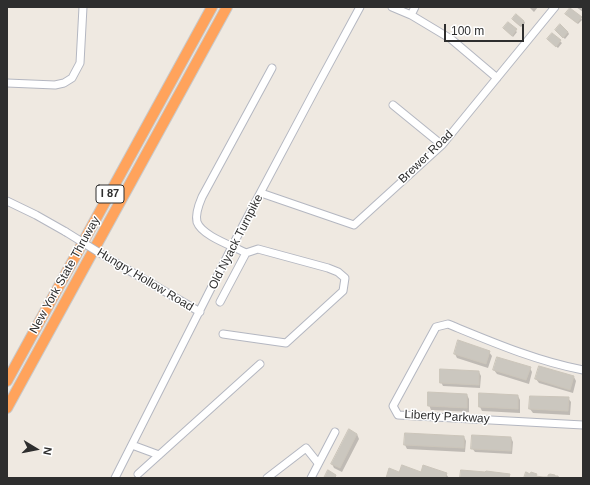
<!DOCTYPE html>
<style>
body{margin:0}
#map{position:relative;width:590px;height:485px;overflow:hidden;background:#efe9e1;font-family:Arial,sans-serif}
canvas{display:block}
.frame{position:absolute;inset:0;border:8px solid #2e2e2e;pointer-events:none}
.north{position:absolute;left:16px;top:429px;width:40px;height:40px;-webkit-text-stroke:3px #fff;paint-order:stroke;rotate:100deg;font-size:11px;font-weight:700;line-height:16px;text-align:center;color:#2e2e2e}
.north::after{content:'';display:block;margin:auto;width:14px;height:18px;background:#2e2e2e;clip-path:polygon(50% 0,100% 100%,50% 72%,0 100%)}
.scale{position:absolute;left:444px;top:24px;width:80px;height:18px;box-sizing:border-box;border:2px solid #2e2e2e;border-top:0;padding-left:5px;font-size:12px;line-height:14px;white-space:nowrap;color:#2e2e2e;-webkit-text-stroke:3px #fff;paint-order:stroke}
</style>
<div id="map">
<canvas width="590" height="485"></canvas>
<div class="frame"></div>
<div class="north">N</div>
<div class="scale">100 m</div>
</div>
<script>
const context = document.querySelector('canvas').getContext('2d');
context.lineJoin = 'round';
function paint(path, color) {
  context.fillStyle = color;
  context.fill(path, 'evenodd');
}
function stroke(path, color, width, dash) {
  context.strokeStyle = color;
  context.lineWidth = width;
  context.lineCap = dash ? 'butt' : 'round';
  context.setLineDash(dash || []);
  context.stroke(path);
}
function write(font, color, halo, rows, align = 'center') {
  context.font = font + ' Arial,sans-serif';
  context.lineWidth = 3;
  context.setLineDash([]);
  context.textBaseline = 'middle';
  context.strokeStyle = halo;
  context.fillStyle = color;
  for (const [text, x, y, turn = 0] of rows) {
    context.save();
    context.translate(x, y);
    context.rotate((+turn || 0) * Math.PI / 180);
    context.textAlign = isNaN(turn) ? turn : align;
    if (halo) context.strokeText(text, 0, 0);
    context.fillText(text, 0, 0);
    context.restore();
  }
}
paint(new Path2D(`
 M529,7H538L534,12Z
 M576,7H583V12Z
 M567,15L581,18L582,20L578,24Z
 M513,20L524,21L525,23L521,27Z
 M508,23L517,32L513,37L505,29Z
 M556,30L568,32L569,34L565,39Z
 M552,34L562,43L558,48L548,39Z
 M489,352L492,356L488,368L457,358L455,354Z
 M540,367L574,377L576,381L573,393L539,383L536,379Z
 M530,368L532,372L529,384L497,374L494,370Z
 M479,372L481,376L480,388L443,386L441,382Z
 M467,395L469,399V412L431,410L429,405Z
 M518,396L520,400V413L482,411L480,407Z
 M568,398L571,402L570,415L533,413L530,409Z
 M357,434L359,439L342,472L334,468L332,464Z
 M406,434L464,437L466,441L465,452L407,449L405,445Z
 M511,438L513,442L512,454L475,452L472,448Z
 M400,473L446,474L449,478H387Z`), '#0003');
const building = new Path2D(`
 M570,8L582,17L577,23L565,14Z
 M516,14L524,21L520,26L512,19Z
 M508,22L517,29L512,36L503,28Z
 M560,24L568,32L563,38L555,30Z
 M552,33L561,40L556,47L547,39Z
 M458,340L490,351L486,364L454,354Z
 M497,357L531,367L526,380L493,370Z
 M539,366L574,376L570,390L535,379Z
 M440,369L479,371V385L440,383Z
 M428,392L467,394V408L428,406Z
 M479,393L518,395V409L479,407Z
 M530,396L569,397L568,411L529,409Z
 M349,429L357,434L340,468L331,464Z
 M405,433L464,436V448L404,445Z
 M472,435L511,437V451L471,449Z
 M402,465L421,472L423,465L447,473L445,478H402L398,477L397,478H386L389,468L399,472Z
 M328,470L336,475L335,478H324Z
 M461,470L485,472L486,471L510,474L509,478H460Z
 M526,472L530,474L531,472L537,474L536,476L543,477H548V475L550,474L555,475V476H558L559,478H524Z`);
paint(building, '#cbc7bf');
stroke(building, '#cbc5ba', 1);
const minor = new Path2D(`
 M392,7L411,15L451,39L497,78
 M411,15L415,7
 M7,83L55,85L64,83L72,78L80,63L83,7
 M393,105L442,145
 M261,193L354,225L442,145L555,7
 M7,201L36,215L66,232
 M246,253C233,246 202,236 197,222C195,214 199,204 202,197L272,68
 M111,260L200,312
 M220,302L246,253L258,249L328,268L338,272L345,278L343,291L286,343L223,334
 M583,370C536,361 492,342 448,324L436,327L393,406L398,415L583,425
 M132,445L159,455
 M138,474L260,364
 M115,478L240,231L315,90L360,7
 M267,478L306,448L318,463
 M311,478L335,432`);
const highway = new Path2D(`
 M7,381L212,7
 M7,408L227,7`);
stroke(minor, '#b4b7c1', 9);
stroke(highway, '#c9c9c9', 12);
stroke(minor, '#fff', 7);
stroke(highway, '#ffa35c', 10);
const minorBridge = new Path2D(`
 M66,232L111,260`);
stroke(minorBridge, '#b4b7c1', 9, []);
stroke(minorBridge, '#fff', 7);
for (const [x, y, w] of [
 [110,194,28]
]) {
  const box = new Path2D();
  box.roundRect(x - w / 2, y - 9, w, 18, 3);
  context.fillStyle = '#fff';
  context.fill(box);
  stroke(box, '#2e2e2e', 1);
}
write('bold 11px', '#2e2e2e', null, [
 ["I 87",110,194]
]);
write('12px', '#2e2e2e', '#fff', [
 ["Brewer Road",426,157,-44],
 ["Old Nyack Turnpike",236,242,-63],
 ["New York State Thruway",65,275,-61],
 ["Hungry Hollow Road",145,280,31],
 ["Liberty Parkway",447,417,3]
]);
</script>
